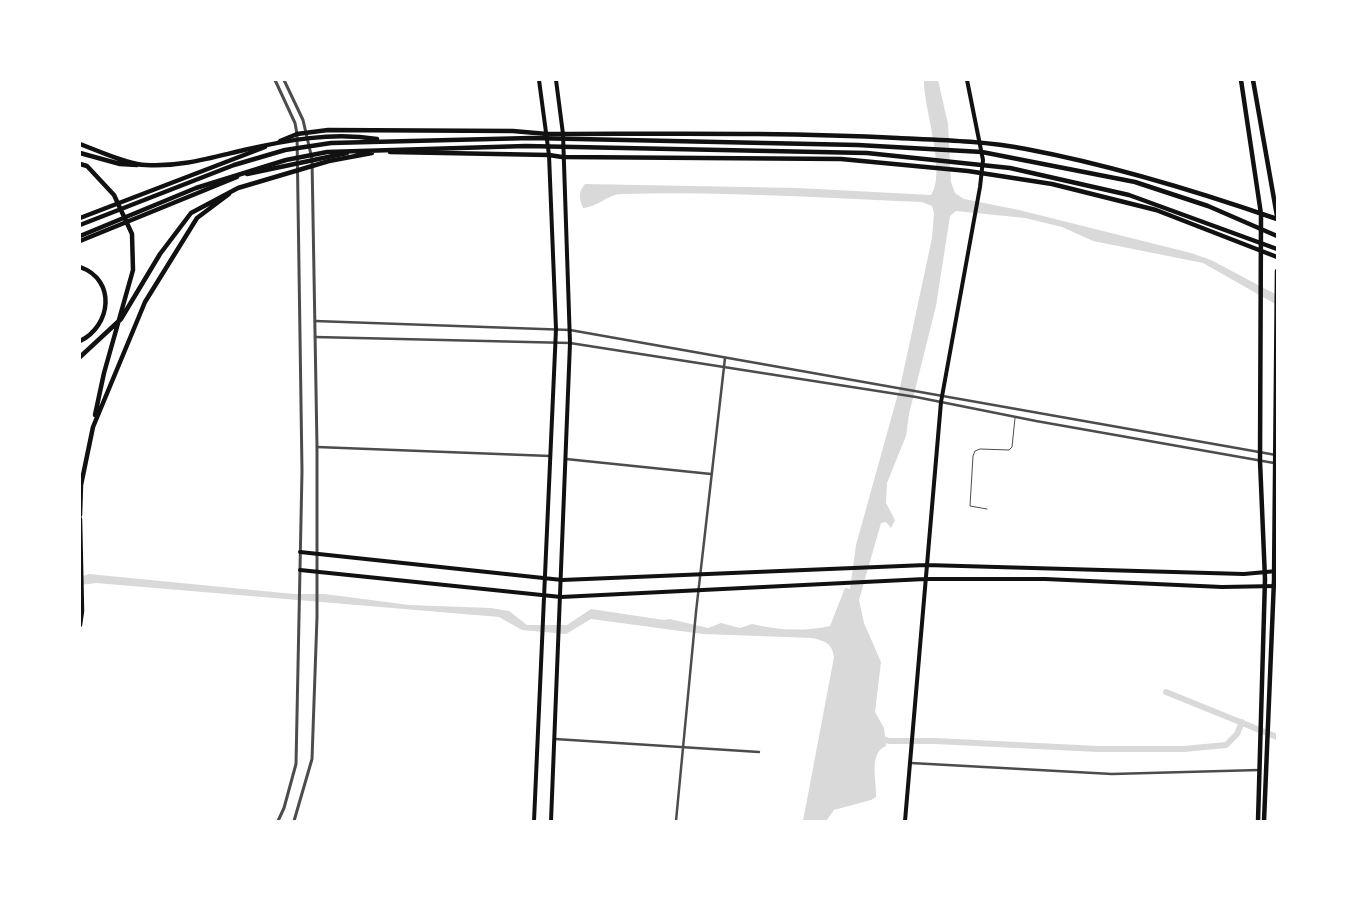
<!DOCTYPE html>
<style>
body{margin:0}
#map{position:relative;width:1357px;height:901px;overflow:hidden;background:#fff;font-family:"Libre Baskerville",serif}
canvas{display:block}
.frame{position:absolute;inset:0;border:81px solid #fff;pointer-events:none}
</style>
<div id="map">
<canvas width="1357" height="901"></canvas>
<div class="frame"></div>
</div>
<script>
const context = document.querySelector('canvas').getContext('2d');
context.lineJoin = 'round';
function paint(path, color) {
  context.fillStyle = color;
  context.fill(path, 'evenodd');
}
function stroke(path, color, width, dash) {
  context.strokeStyle = color;
  context.lineWidth = width;
  context.lineCap = dash ? 'butt' : 'round';
  context.setLineDash(dash || []);
  context.stroke(path);
}
paint(new Path2D(`
 M924,80H938L948,124L951,182L955,193L964,199L1019,210L1191,253L1211,260L1277,295V305L1203,263L1093,241L1062,227L1025,218L956,211L950,216L936,306L909,414L906,436L887,483L886,503L895,520L891,528L886,522L881,523L859,600L864,623L881,662L875,712L884,728L886,746C868,753 877,781 876,797L871,800L834,810L826,821H803L834,657C832,643 826,642 813,638L703,634L591,619L566,634L522,630L499,617L96,583L80,585V577L89,574L294,594H325L409,605L491,608L509,611L527,625H567L591,609L664,620L670,619L708,628L721,623L740,628L752,624C776,630 803,632 830,626L845,588L850,589L856,545L901,383L932,238L934,213L932,206L922,202C823,198 721,191 622,194C608,194 598,207 583,208C579,198 578,192 585,184L798,188L931,195C947,172 923,107 924,80Z`), '#d9d9d9');
stroke(new Path2D(`
 M1166,692L1277,737
 M878,737L889,741H935L1098,749H1184L1226,745L1237,734L1242,722`), '#d9d9d9', 6);
stroke(new Path2D(`
 M987,509L970,506L973,456L975,451L980,449L1009,450L1012,447L1015,418`), '#4c4c4c', 1);
stroke(new Path2D(`
 M315,321L570,330L1276,455
 M315,337L570,343L916,397L1036,421L1274,463
 M317,447L550,456
 M566,459L711,474
 M555,739L759,752
 M911,763L1112,774L1259,770
 M676,821L696,612L725,358`), '#4c4c4c', 2.5);
stroke(new Path2D(`
 M275,80L295,123L297,134L302,471L296,764L284,808L278,821
 M284,80L303,120L312,159L317,447V617L312,759L294,821`), '#4c4c4c', 3);
stroke(new Path2D(`
 M300,552L562,580L926,565L1244,574L1277,571
 M300,570L561,597L925,579H1045L1222,587L1277,586
 M534,821L556,329L549,155L539,80
 M551,821L570,343L563,134L556,80
 M905,821L941,402L980,187L983,160L967,80`), '#111', 4);
stroke(new Path2D(`
 M1241,80L1261,214L1260,461L1265,579L1258,821
 M1253,80L1277,216
 M280,141L297,134L328,130L513,131L547,134C664,134 781,132 898,138C941,140 984,141 1026,149C1111,165 1196,191 1277,219
 M390,152L549,155L562,157L841,159L968,171L1052,184L1156,210L1277,257
 M247,174L347,153
 M80,218L265,147
 M80,241L237,177
 M80,519L82,611L80,625
 M1264,821L1274,580L1277,271`), '#111', 4.5);
stroke(new Path2D(`
 M80,144C96,150 129,165 146,165C181,167 210,158 244,150C287,140 332,132 377,139
 M80,153L120,164L137,165
 M80,164L87,166L114,195L132,234L133,270L104,373L95,415
 M80,225L234,165L285,150L331,143L531,138L858,145L982,152L1135,182L1208,206L1277,236
 M80,236L196,188L286,160L327,152L526,146L867,153L1010,168L1129,195L1277,249
 M80,267C117,280 111,326 80,341
 M80,357L121,319L160,254L191,213L238,188L329,161L372,153
 M80,515L81,485L93,427L145,302L197,218L229,194`), '#111', 4.5);
</script>
